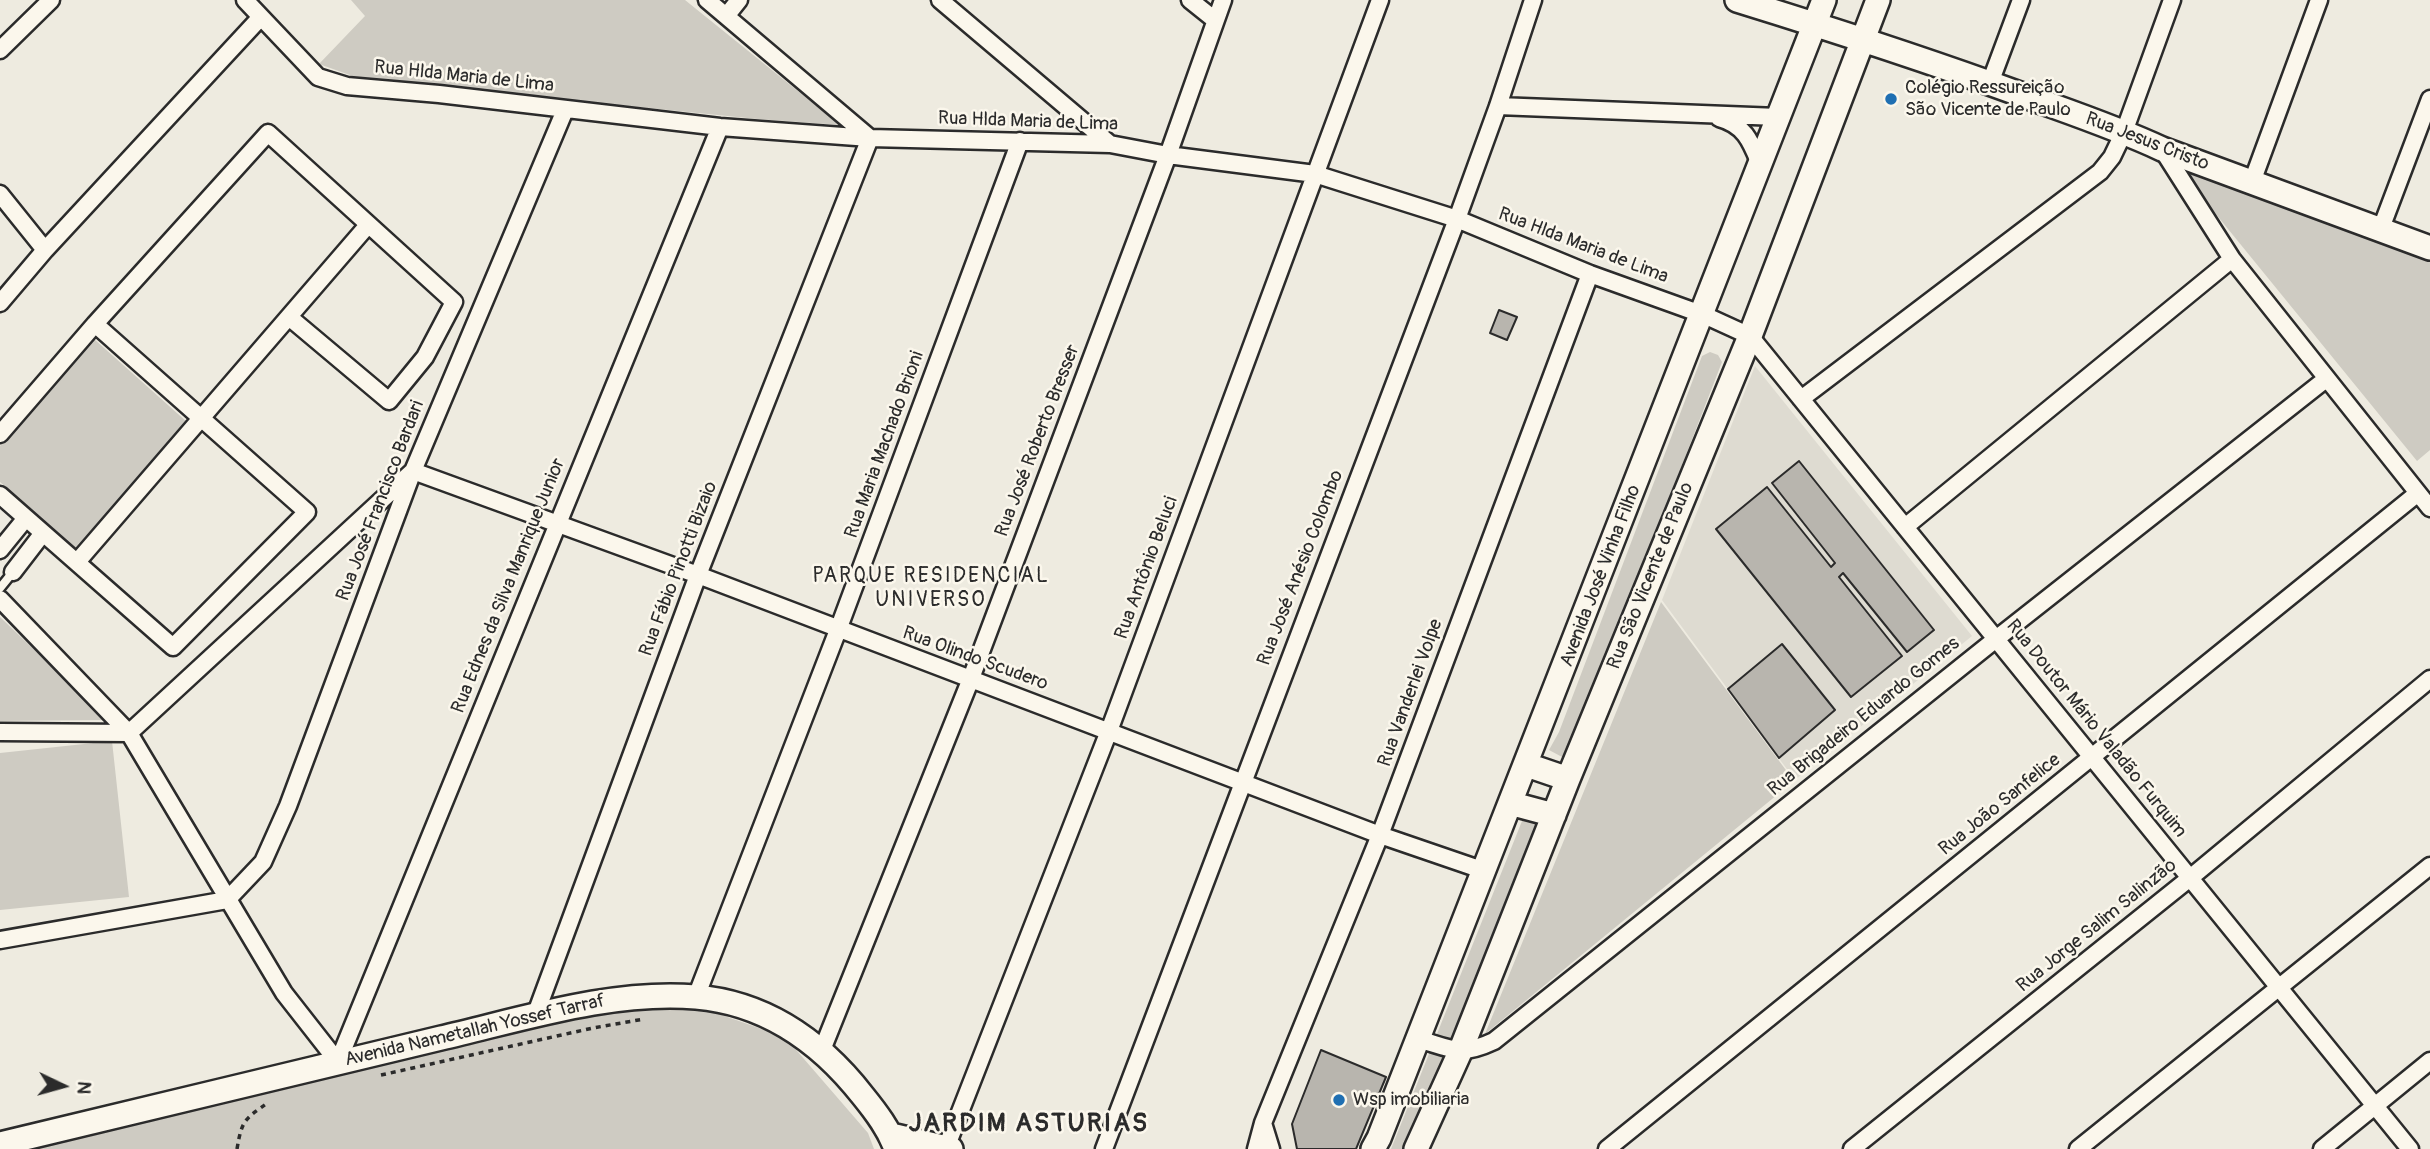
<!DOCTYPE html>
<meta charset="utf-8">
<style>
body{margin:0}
#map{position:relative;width:2430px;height:1149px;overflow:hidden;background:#eeebe0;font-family:Pangolin,sans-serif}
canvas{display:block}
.north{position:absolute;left:28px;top:1051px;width:70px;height:70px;-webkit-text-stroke:5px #fbf7ec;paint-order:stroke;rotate:95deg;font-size:19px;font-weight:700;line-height:28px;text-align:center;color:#2b2b2b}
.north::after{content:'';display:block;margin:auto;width:24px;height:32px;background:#2b2b2b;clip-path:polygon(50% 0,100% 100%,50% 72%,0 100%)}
</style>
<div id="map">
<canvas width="2430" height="1149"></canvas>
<div class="north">N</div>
</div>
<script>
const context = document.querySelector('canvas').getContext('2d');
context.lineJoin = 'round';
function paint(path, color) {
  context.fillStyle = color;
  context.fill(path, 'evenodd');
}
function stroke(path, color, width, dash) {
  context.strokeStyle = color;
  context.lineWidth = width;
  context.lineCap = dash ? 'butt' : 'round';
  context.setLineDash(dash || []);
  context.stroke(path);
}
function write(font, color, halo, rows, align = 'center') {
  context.font = font + ' Pangolin,sans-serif';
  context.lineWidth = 5;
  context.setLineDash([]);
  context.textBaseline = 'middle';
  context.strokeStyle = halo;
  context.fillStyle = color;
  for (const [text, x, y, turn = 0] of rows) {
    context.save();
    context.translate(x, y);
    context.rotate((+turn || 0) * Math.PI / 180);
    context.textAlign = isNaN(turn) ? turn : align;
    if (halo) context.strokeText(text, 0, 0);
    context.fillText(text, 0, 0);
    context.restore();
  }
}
paint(new Path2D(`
 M1755,366L1972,636L1795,780L1662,600ZM1799,461L1934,629L1906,652L1843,573L1839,577L1902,656L1851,697L1716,529L1767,487L1831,566L1835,563L1772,483ZM1782,644L1835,710L1780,758L1728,689Z`), '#dedbd1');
paint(new Path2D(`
 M351,0H685L840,125L757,119L361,79L319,64L365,16Z
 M2195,170L2430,258V450L2417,461L2193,186L2190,177Z
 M94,339L187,422L78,551L0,482V446Z
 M1710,352L1718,355L1722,362L1570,754L1564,758L1549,750L1559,732L1702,356Z
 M1661,602L1794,781L1485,1034Z
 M0,617L108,720L0,721Z
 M112,741L129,897L0,910V753Z
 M1524,816L1542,822L1407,1149H1391Z
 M633,1004L713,1012L785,1037L868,1133L874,1149H29L477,1037Z`), '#cecbc2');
const building = new Path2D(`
 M1499,310L1517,317L1507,340L1490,333Z
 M1799,461L1934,630L1907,652L1843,573L1839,577L1902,656L1851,697L1716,529L1767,487L1831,567L1835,563L1772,483Z
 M1782,644L1835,710L1779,758L1728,689Z
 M1321,1050L1386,1077L1356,1149H1297L1292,1124Z`);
paint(building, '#b8b5ae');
stroke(building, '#2b2b2b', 2);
const lane = new Path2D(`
 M0,588L13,572`);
const street = new Path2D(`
 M245,0L318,77L347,86L439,94L720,127L870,138L1110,144L1168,155L1315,174L1457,219L1590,274L1704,315L1750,336L2410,1149
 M940,0L1110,144
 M1190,0L1215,20
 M727,15L739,0
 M0,50L51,0
 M1990,83L2021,0
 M1498,106L1778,117
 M1719,118C1745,125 1751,142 1760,164
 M2162,149L2232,259L2430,508
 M2252,182L2319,0
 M0,194L45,250
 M2380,231L2430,99
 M0,303L45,250L260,18
 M1801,399L2100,172L2112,157L2124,132L2172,0
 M0,434L95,324L268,133L454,302L425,357L389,401L289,317
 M0,495L173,647L307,512L95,324
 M1905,527L2232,259
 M0,550L26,518
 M77,562L368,225
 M13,572L43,533
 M0,599L129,733L284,993L338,1062L720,127
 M0,732L129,733L413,471L698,575L1380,835L1485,871
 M0,940L227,900L263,862L288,806L413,471L565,110
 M696,997L838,630L1020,141
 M535,1016L698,575L870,138L707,0
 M1418,1039C1452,1049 1460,1057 1494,1041L1996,639L2326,379
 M822,1050L970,681L1168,155L1223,0
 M1263,1123L1271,1149
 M946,1148L1109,731L1380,0
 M1104,1149L1457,219L1498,106L1533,0
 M1256,1149L1263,1123L1380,835L1590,274
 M1607,1149L2418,493
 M1852,1149L2190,878L2430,679
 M2078,1149L2430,866
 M2322,1149L2430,1061`);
const secondary = new Path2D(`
 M1737,0C1831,29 1924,59 2017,93C2066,111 2115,127 2162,149L2430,248
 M1527,765L1568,779
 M1513,804L1554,815
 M891,1135L951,1149
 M0,1144C147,1110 294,1072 441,1038C523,1019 612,990 696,997C766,1003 820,1041 863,1096C876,1112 889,1129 896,1149
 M1373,1149L1379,1138C1529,759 1679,380 1824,0
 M1416,1149L1460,1052L1568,779L1750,336L1878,0`);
stroke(lane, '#2b2b2b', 13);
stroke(street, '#2b2b2b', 21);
stroke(secondary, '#2b2b2b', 28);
stroke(new Path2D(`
 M381,1075L593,1028L644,1019
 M237,1149C242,1119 245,1119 269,1102`), '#2b2b2b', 3.5, [5, 5]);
stroke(lane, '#fbf7ec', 8);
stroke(street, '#fbf7ec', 16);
stroke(secondary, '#fbf7ec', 23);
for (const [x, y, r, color] of [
 [1891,99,7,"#1f6fb2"],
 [1339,1100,7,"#1f6fb2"]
]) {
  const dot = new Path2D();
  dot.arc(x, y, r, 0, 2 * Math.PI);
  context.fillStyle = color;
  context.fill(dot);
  stroke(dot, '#fbf7ec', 2.5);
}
write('19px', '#2b2b2b', '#fbf7ec', [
 ["Rua Hlda Maria de Lima",464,77,6],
 ["Rua Hlda Maria de Lima",1028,122,2],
 ["Rua Jesus Cristo",2147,142,21],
 ["Rua Hlda Maria de Lima",1583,246,21],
 ["Rua José Roberto Bresser",1038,441,-69],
 ["Rua Maria Machado Brioni",885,445,-70],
 ["Rua José Francisco Bardari",381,501,-69],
 ["Rua Antônio Beluci",1147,568,-70],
 ["Rua José Anésio Colombo",1301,568,-69],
 ["Rua Fábio Pinotti Bizaio",679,569,-69],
 ["Avenida José Vinha Filho",1601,576,-69],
 ["Rua São Vicente de Paulo",1651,576,-68],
 ["Rua Ednes da Silva Manrique Junior",509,586,-68],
 ["Rua Olindo Scudero",975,659,20],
 ["Rua Vanderlei Volpe",1411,693,-70],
 ["Rua Brigadeiro Eduardo Gomes",1864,717,-39],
 ["Rua Doutor Mário Valadão Furquim",2096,729,51],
 ["Rua João Sanfelice",2000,805,-39],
 ["Rua Jorge Salim Salinzão",2097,926,-39],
 ["Avenida Nametallah Yossef Tarraf",475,1031,-13]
]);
write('19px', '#2b2b2b', '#fbf7ec', [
 ["Colégio Ressureição",1905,88],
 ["São Vicente de Paulo",1905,110],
 ["Wsp imobiliaria",1353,1100]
], 'left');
context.letterSpacing = '2px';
write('21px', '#2b2b2b', '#fbf7ec', [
 ["PARQUE RESIDENCIAL",931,577],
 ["UNIVERSO",931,601]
]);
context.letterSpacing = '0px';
context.letterSpacing = '2px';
write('bold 26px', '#2b2b2b', '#fbf7ec', [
 ["JARDIM ASTURIAS",1029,1124]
]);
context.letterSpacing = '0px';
</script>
